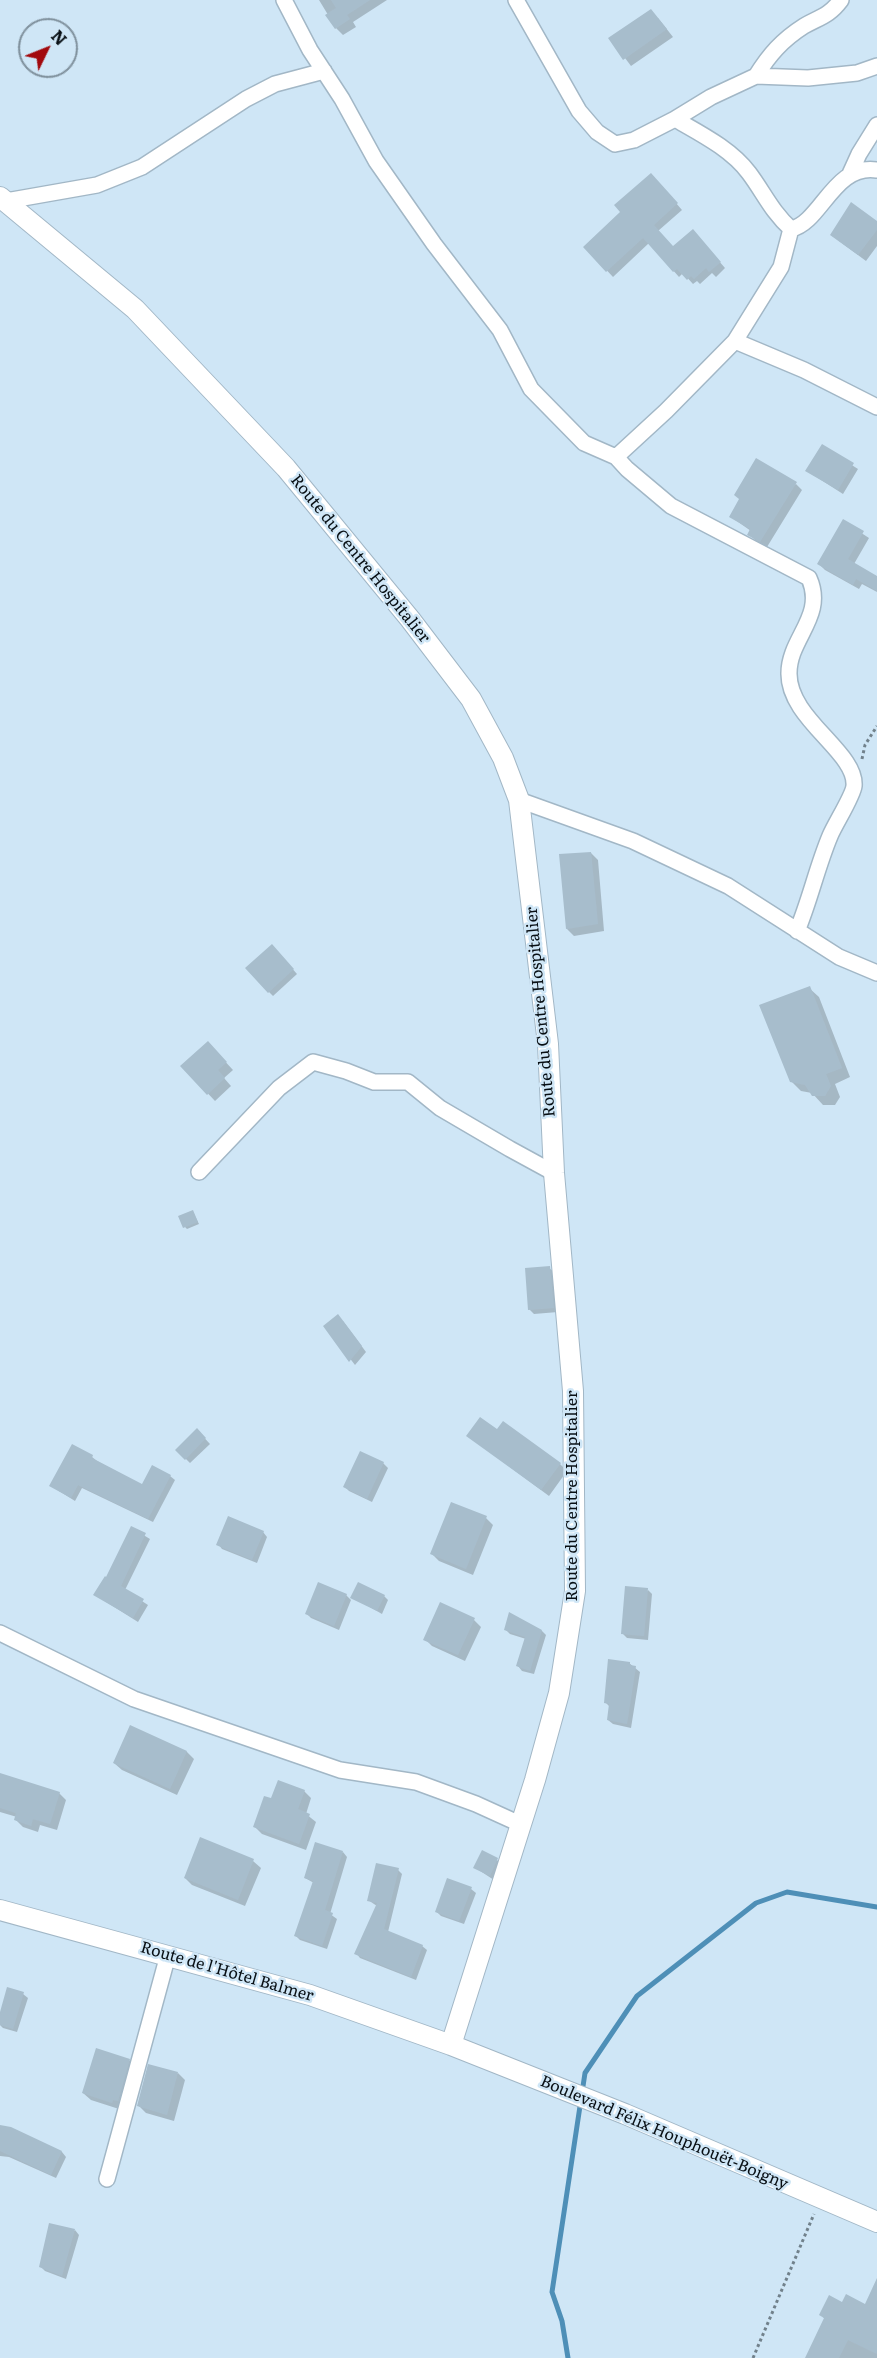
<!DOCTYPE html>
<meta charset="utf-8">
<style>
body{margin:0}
#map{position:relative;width:877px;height:2358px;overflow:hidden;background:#cfe6f6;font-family:Literata,serif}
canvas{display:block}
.north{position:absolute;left:18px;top:18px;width:60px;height:60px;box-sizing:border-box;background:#cfe6f6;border:2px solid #7f909c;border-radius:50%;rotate:47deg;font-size:16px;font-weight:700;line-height:24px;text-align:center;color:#080f14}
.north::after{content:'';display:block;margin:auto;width:21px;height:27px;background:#a2090d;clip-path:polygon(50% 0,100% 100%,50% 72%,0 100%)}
</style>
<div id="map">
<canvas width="877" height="2358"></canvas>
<div class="north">N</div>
</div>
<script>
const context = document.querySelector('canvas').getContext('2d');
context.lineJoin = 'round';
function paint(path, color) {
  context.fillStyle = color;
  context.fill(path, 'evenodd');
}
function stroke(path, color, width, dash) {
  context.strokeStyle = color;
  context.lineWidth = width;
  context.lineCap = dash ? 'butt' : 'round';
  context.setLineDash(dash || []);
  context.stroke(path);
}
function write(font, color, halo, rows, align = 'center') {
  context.font = font + ' Literata,serif';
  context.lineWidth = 5;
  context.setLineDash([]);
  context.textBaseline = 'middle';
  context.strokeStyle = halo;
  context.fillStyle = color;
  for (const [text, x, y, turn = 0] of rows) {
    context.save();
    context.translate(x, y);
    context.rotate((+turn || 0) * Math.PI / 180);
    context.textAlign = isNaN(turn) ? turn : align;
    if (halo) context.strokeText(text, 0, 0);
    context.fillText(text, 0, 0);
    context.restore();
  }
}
paint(new Path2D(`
 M319,0H387L353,22L356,27L343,35L336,28Z
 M658,18L673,37L631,66L610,38Z
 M656,180L682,210L658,231L673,248L698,237L725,268L716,277L712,273L700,284L697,281L693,284L683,273L679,277L649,243L613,277L585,247Z
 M877,223V246L866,261L839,241Z
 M822,446L858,469L843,494L807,471Z
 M796,484L802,490L767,547L755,540L749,534L751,531L731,517Z
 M843,521L869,538L854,564L877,577V592L862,584L859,589L825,570L819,564Z
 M591,853L598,860L604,931L574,936L567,929Z
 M276,950L297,974L273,996L269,992Z
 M809,988L819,997L850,1077L835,1084L840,1097L835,1105H823L812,1093L801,1091L791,1081Z
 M208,1043L233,1070L224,1078L231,1086L215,1101L182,1066Z
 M194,1214L199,1224L187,1229L185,1227Z
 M549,1268L554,1272L558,1312L534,1314L529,1309Z
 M343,1321L366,1352L355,1365L325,1326Z
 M197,1430L210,1444L190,1463L177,1450Z
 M468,1436L560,1464L567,1471L549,1496Z
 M92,1457L97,1461L143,1486L170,1476L175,1480L153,1522L82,1488L75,1501L51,1486Z
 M383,1463L388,1468L372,1502L349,1491L345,1487Z
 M486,1518L493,1525L473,1575L439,1561L432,1554Z
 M132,1528L150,1539L125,1590L148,1605L138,1622L95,1595L107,1579Z
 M263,1532L267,1537L257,1563L222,1549L218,1544Z
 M648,1590L652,1594L648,1640L627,1638L623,1634Z
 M346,1595L351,1600L339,1630L311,1618L307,1614Z
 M384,1596L388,1600L382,1614L352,1597Z
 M474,1620L481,1627L465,1661L432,1646L425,1639Z
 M505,1629L542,1631L546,1635L534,1674L522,1671L518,1666L526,1639L510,1634Z
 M629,1663L640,1672L631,1728L613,1724L608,1720L610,1707L606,1703Z
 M131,1727L187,1752L194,1759L177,1795L122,1770L114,1763Z
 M0,1775L59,1793L66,1800L57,1830L40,1825L38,1832L23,1827L16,1820L17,1817L0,1812Z
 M304,1791L311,1798L306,1814L316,1822L306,1850L262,1834L255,1827L272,1800Z
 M201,1839L253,1861L261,1868L245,1906L192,1885L185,1878Z
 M343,1852L347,1857L330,1914L337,1919L327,1949L300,1940L295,1935L314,1883L305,1878Z
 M497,1860L501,1864L494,1880L474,1867Z
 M398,1870L402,1874L388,1932L422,1946L427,1950L416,1980L360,1958L356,1953L377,1906L368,1900Z
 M471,1889L476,1893L464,1924L441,1916L436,1911Z
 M23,1994L28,1998L17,2032L3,2028L0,2025V2017Z
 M129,2060L136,2067L119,2109L91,2100L83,2093Z
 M178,2073L185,2080L174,2121L146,2113L139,2106Z
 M0,2127L10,2128L62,2152L66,2157L56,2178L9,2157L0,2156Z
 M75,2230L79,2235L66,2279L45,2271L41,2267Z
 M877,2299V2358H807L825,2319L821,2315L843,2304L866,2306Z`), '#0003');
stroke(new Path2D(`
 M568,2358L562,2321L552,2292L585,2073L637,1996L756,1903L787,1892L877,1907`), '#4e8fb7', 5);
paint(new Path2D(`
 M331,0H370L347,15L350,19L335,29L325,15L336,8Z
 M651,9L667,29L623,60L608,38Z
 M651,173L678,203L654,225L673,246L693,229L721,262L709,272L706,268L694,279L691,276L687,280L677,269L673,272L643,238L606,272L583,247L620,212L614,205Z
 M851,202L877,221V230L858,255L830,235Z
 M822,444L854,463L838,490L805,471Z
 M756,458L797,482L760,542L747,535L750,529L729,517L739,499L734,495Z
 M843,519L864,531L848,559L877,576V591L856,579L853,585L817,564Z
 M591,852L598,924L566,929L559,854Z
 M272,944L294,969L268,993L245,968Z
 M810,986L842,1068L826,1074L831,1086L825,1096H812L805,1085L790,1082L759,1005Z
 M208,1041L227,1062L218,1070L225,1078L207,1095L180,1066Z
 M193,1210L198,1222L183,1228L178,1216Z
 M550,1266L554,1308L528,1310L525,1268Z
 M338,1314L362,1346L349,1362L323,1326Z
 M480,1417L497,1429L503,1421L561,1463L541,1490L466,1436Z
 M197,1428L206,1438L185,1460L175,1450Z
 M72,1444L93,1455L92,1458L142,1484L152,1465L171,1475L148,1519L78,1485L71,1498L49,1486Z
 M360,1451L384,1462L367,1499L343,1487Z
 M451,1502L487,1516L466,1569L430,1554Z
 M228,1516L264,1531L252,1560L216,1545Z
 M131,1526L146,1533L121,1586L144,1599L133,1618L93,1595L105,1576L106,1577Z
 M318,1582L347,1594L334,1626L305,1614Z
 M358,1582L385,1595L377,1611L350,1598Z
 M625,1586L648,1588L644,1636L621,1634Z
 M440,1602L475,1618L458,1655L423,1640Z
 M509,1612L542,1630L530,1671L516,1666L525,1637L504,1630Z
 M608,1659L630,1662V1665L636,1666L627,1724L607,1720L609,1704L604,1703Z
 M130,1725L187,1751L170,1789L113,1763Z
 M0,1773L60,1792L50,1824L33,1819L31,1826L14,1820L16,1813L0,1808Z
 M278,1780L305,1790L298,1809L310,1814L299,1844L253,1827L264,1796L271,1798Z
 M200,1837L254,1859L238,1900L184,1878Z
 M315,1842L343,1851L325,1910L333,1913L322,1946L294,1936L313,1881L304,1878Z
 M482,1850L498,1858L490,1876L473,1868Z
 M376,1863L399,1868L384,1929L423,1945L411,1977L354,1954L377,1903L367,1901Z
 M447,1878L472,1887L459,1921L435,1912Z
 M7,1987L24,1992L13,2029L0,2025V2012Z
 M96,2048L130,2059L118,2101L113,2100L112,2103L82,2093Z
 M148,2064L178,2072L167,2115L137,2106Z
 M0,2125L11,2127L62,2151L51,2175L0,2151Z
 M49,2223L75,2229L62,2276L39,2267Z
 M877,2278V2354L848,2340L839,2358H805L824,2318L819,2315L829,2295L842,2302L846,2294L865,2304Z`), '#a7bdcc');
const minor = new Path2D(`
 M284,0L310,50L342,99L376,161L434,244L500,330L531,389L584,443L616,457L627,469L671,506L809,578C826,616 789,638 789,673C788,719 857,752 854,786C853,796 835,824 830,836C817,867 810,900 797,931
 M516,0L579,111L597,132L615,144L634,140L675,119C701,134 731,149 749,173C764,193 772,212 791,229
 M756,76C769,55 782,40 804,26C820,17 829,16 841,0
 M675,119L711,97L756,76L808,78L857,73L877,66
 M849,176L859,154L877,125
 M6,201L97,185L142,167L246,99L275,84L324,71
 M791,229C821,223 834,163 877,170
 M735,341L804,370L877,407
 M616,457L666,411L735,341L781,267L791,229
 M519,800L633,841L728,886L839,957L877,973
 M199,1172L279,1088L313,1062L346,1071L374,1082H408L440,1108L510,1149L554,1173
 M0,1633L134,1699L340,1770L416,1782L476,1804L520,1824
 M107,2179L168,1955`);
const tertiary = new Path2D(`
 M0,197L135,309L286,468L410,619L471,699L503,758L519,800L548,1044L554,1173L573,1391L575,1591L559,1693L535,1780L451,2045
 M0,1910L310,1995L451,2045L625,2114L877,2222`);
stroke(minor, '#a2b7c6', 18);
stroke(tertiary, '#a2b7c6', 22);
stroke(new Path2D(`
 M862,759L865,745L877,726
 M753,2358L814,2214`), '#71818b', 3, [3, 3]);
stroke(minor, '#fff', 15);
stroke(tertiary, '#fff', 20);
write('16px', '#080f14', '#cfe6f6', [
 ["Route du Centre Hospitalier",360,559,51],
 ["Route du Centre Hospitalier",541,1012,-95],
 ["Route du Centre Hospitalier",572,1496,-90],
 ["Route de l'Hôtel Balmer",227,1972,16],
 ["Boulevard Félix Houphouët-Boigny",664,2133,23]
]);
</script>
